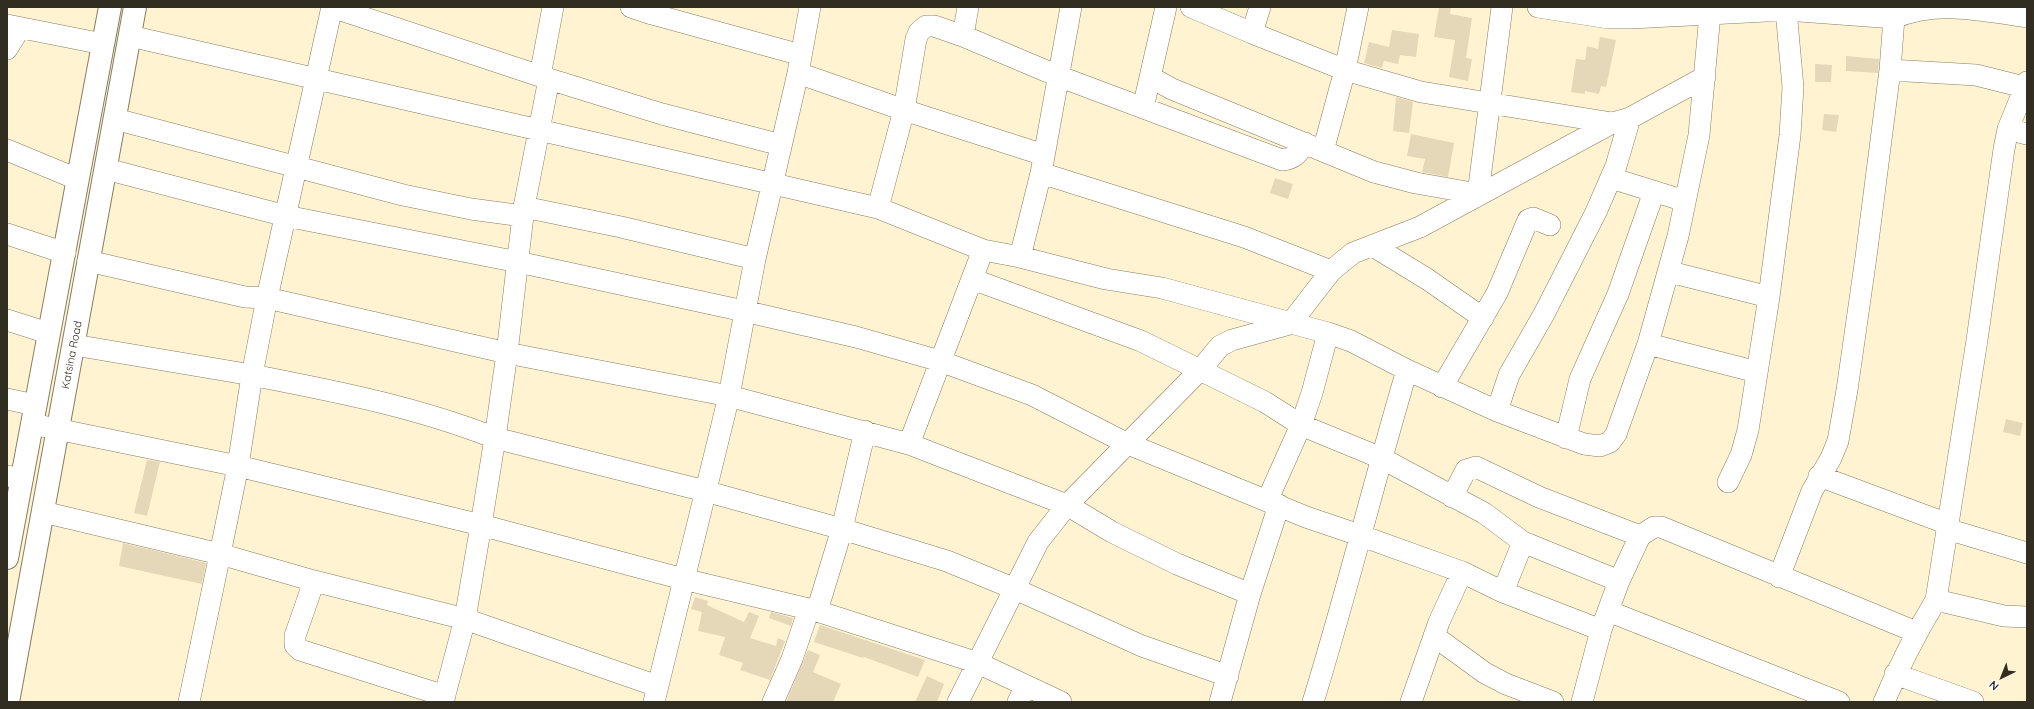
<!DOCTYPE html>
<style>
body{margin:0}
#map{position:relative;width:2034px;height:709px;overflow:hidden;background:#fff3d2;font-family:Quicksand,sans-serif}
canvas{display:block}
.frame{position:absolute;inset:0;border:8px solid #322d21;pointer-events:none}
.north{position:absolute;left:1982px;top:657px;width:40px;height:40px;-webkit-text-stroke:3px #fff;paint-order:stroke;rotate:223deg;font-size:11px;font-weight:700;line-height:16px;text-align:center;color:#322d21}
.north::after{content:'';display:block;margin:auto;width:14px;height:18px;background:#322d21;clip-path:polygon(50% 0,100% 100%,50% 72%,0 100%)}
</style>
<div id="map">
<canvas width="2034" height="709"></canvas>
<div class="frame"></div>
<div class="north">N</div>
</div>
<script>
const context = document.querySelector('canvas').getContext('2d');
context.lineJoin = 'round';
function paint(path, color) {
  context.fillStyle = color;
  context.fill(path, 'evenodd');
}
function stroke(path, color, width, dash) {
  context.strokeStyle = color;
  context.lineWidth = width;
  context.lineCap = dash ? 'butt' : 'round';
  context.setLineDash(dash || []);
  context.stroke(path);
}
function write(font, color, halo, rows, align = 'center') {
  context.font = font + ' Quicksand,sans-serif';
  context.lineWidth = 3.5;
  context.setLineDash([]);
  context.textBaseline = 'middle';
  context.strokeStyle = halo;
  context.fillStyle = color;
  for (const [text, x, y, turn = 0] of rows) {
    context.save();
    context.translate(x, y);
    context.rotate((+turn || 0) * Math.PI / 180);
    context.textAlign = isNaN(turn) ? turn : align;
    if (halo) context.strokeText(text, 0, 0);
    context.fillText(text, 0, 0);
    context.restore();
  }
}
paint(new Path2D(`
 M1439,7H1451L1450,14L1472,18L1466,58L1472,59L1468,81L1449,77L1455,40L1434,37Z
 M1392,30L1419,34L1416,57L1400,55L1398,64L1384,61L1382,68L1364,63L1369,42L1389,47Z
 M1600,37L1616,40L1606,87L1601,86L1599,94L1585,91V94L1571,92L1576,59L1585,60L1587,46L1598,49Z
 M1846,56L1879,59L1878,73L1846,71Z
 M1815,64L1832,65L1831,82H1815Z
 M1396,97L1413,102L1409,133L1393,131Z
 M1824,114L1839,115L1836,132L1822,130Z
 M1411,134L1454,143L1448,177L1422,172L1425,159L1407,156Z
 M1275,178L1293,184L1288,199L1270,193Z
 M2006,419L2023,423L2020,436L2003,432Z
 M147,460L160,462L147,516L134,513Z
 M123,543L206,563L202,584L119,566Z
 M695,597L708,601L707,605L744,622L749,612L759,616L750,638L776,646L778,638L785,641L770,680L740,670L743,663L719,655L725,637L698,631L702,612L691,609Z
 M771,612L793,618L791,626L769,618Z
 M820,625L925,660L918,677L864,657L863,658L814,642Z
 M808,650L820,655L813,672L841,684L833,702H786Z
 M927,676L944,684L937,702H915Z`), '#e4d8b8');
const minor = new Path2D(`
 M332,7L549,79L662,114L781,145
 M631,7L652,14L801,55
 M1191,7L1252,33L1345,70L1421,92L1612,123
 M1538,7L1609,18H1631L1786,10L1894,18C1937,0 1982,10 2027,17
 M7,25L103,44
 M1252,33L1260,7
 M130,36L878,208L983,250L1020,257L1106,279L1162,288L1328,333L1351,341L1407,370L1497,411L1584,444L1600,446L1610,442L1616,434L1648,344L1678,236L1699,135L1710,14
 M963,36L968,7
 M7,49L20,28
 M1890,70L1976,75L2024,87
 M798,73L904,110L1044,155
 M540,76L553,7
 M1152,78L1172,89L1374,172L1416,183L1478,194L1502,7
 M549,79L524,207L507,353L495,438L705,491L842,529L947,561L1015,589L1142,646L1228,676
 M1143,108L1166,7
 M115,119L403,195L471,209L523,216
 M2008,129L2027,134
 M7,150L77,179
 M1323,151L1345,70L1358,7
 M106,169L286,216L518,262L744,311L856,337L940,361L1032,395L1126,443L1306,517L1359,535L1462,572L1503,592L1601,630
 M1041,173L1244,237L1331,271
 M1611,178L1685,201
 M524,207L621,227L755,259
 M878,208L904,110L916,39L919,32L926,26H934L963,36L1058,76L1282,160C1295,159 1298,153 1305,143
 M7,234L65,253
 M1373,246L1427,279L1483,318
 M1020,257L1041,173L1071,7
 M88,261L245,297L267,298L507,353L729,396L909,444L1067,505L1112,532L1177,564L1250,594
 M1670,272L1769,297
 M972,279L1141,341L1265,402L1301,425L1381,458L1411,474L1484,513L1523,542L1619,581
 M7,320L48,333
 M1648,344L1757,372
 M74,345L252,375L267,298L332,7
 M1442,387L1497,293L1528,220L1533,218L1550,225
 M7,399L35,405
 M1497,411L1509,375L1544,314L1596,212L1616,166L1630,118
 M32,424L238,466L481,525L465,619L657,686
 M1566,438L1580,379L1618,294L1654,192
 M909,444L983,250
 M7,476L22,479
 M1819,476L1948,524
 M1728,482L1741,455L1748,430L1769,297L1790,135L1793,87L1786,10
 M1452,497L1466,470L1476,467L1539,497L1640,536
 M1267,501L1301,425L1312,393L1328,333
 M43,512L220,554L189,702
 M1947,529L2027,553
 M1779,577L1812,491L1831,458L1838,441L1847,390L1866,257L1890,70L1894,18
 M314,581L295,636V645L300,650L445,696
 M1503,592L1523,542
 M1936,600L2004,616L2027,617
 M817,611L842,529L865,431
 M1608,611L1839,702
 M1434,636L1485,673L1506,684L1553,702
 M1895,674L1973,702
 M443,702L465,619L314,581L220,554L238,466L252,375C334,391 417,407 495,438L481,525L683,579L817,611L978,663L1061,702
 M654,702L729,396L755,259L798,73L810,7
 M773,702L792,659L809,609
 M958,702L1038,542L1067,505L1201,369L1220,346L1232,340L1290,324L1331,271L1353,253L1420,227L1612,123L1630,118L1705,77
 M1018,702L1026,686
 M1220,702L1250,594L1279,505
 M1313,702C1347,592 1374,481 1407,370
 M1411,702L1439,622L1462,572
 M1582,702L1601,630L1619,581L1640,536L1654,527H1661L1916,632
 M1884,702C1899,666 1916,633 1936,600L1977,340L2004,149L2008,129L2027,82`);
const highway = new Path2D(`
 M7,558L110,7
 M8,702L135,7`);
stroke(minor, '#877d5f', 22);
stroke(highway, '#877d5f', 24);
stroke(minor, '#fff', 21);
stroke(highway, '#fff', 22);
write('11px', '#322d21', '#fff', [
 ["Katsina Road",72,355,-79]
]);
</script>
